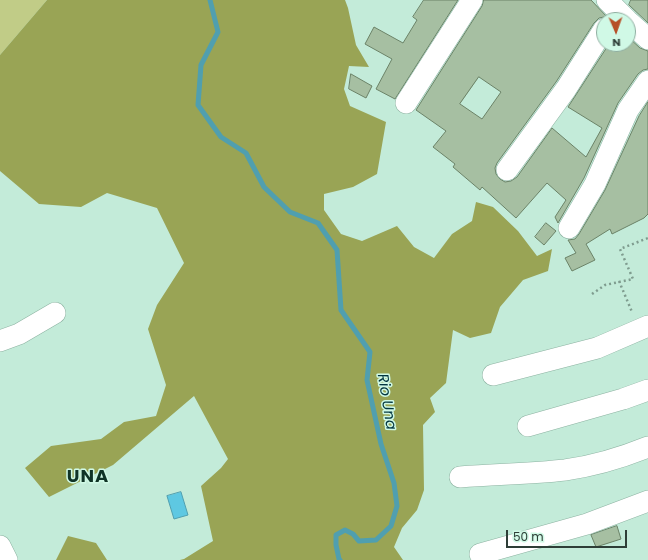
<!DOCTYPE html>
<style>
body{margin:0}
#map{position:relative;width:648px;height:560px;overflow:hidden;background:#c3ebd9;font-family:Poppins,sans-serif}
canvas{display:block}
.north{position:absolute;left:596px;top:12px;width:40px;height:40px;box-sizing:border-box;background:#d0f9e6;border:1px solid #8faea0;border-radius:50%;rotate:178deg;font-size:11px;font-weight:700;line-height:16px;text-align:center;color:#2e3e37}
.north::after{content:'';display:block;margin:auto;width:14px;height:18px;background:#b64f27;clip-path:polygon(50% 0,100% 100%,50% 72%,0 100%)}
.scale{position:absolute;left:506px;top:530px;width:121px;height:18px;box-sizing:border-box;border:2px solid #2e3e37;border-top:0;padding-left:5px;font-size:12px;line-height:14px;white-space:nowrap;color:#2e3e37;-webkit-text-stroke:3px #d0f9e6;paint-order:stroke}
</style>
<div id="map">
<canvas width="648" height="560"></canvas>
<div class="north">N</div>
<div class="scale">50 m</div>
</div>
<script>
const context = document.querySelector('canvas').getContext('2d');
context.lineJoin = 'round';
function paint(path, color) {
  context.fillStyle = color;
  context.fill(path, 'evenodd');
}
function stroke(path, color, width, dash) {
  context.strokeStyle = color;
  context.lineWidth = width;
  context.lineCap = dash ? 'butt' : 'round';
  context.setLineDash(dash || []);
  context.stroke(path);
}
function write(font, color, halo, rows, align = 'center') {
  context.font = font + ' Poppins,sans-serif';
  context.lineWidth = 3;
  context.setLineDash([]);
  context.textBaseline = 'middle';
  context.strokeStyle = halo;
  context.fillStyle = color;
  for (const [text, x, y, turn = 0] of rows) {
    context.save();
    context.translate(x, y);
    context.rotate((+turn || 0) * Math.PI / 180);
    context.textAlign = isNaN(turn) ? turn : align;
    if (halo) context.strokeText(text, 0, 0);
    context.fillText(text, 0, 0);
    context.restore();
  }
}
paint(new Path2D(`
 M0,0H47L0,55Z`), '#c1cc87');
paint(new Path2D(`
 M47,0H345L348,8L356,45L369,67L349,66L344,89L350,106L386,122L377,174L353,187L324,194V210L341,234L362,241L397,226L414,247L434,258L452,234L472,221L476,202L493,207L518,231L537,256L552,249L548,271L523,280L500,307L491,333L470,338L453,330L446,383L430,398L435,412L423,425L424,490L417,510L402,528L394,547L403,560H180L184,559L213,541L201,486L221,468L228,459L194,396L113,465L49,497L25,468L51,446L101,439L124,422L156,416L166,385L148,329L157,305L184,263L157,208L107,193L81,207L39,204L0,171V55Z
 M68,536L96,543L107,560H56Z`), '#99a455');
const water = new Path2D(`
 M181,492L188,515L174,519L167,496Z`);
paint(water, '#5ec8e2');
stroke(water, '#509faf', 1);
stroke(new Path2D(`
 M210,0L218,32L201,65L198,105L221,137L246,153L264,187L290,212L318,223L337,250L341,310L370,352L367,380L381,444L394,483L397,506L391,526L376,540L359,541L353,534L345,530L336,535V545L339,559L340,560`), '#509faf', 5);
const building = new Path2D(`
 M424,0H458L395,99L376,89L392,59L365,44L374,27L403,43L417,20L413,17Z
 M484,0H591L608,18L604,17L599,18L594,23L556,82L497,163L495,168L496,174L500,179L505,182L511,181L517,177L552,128L586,157L602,128L568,107L609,44H628V37L640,48L648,51V69L643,70L638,74L618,103L584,178L558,223L555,217L566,200L547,183L516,218L482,187L480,190L453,167L455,164L433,147L446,131L416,110L482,6ZM479,77L501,92L482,119L460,104Z
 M631,0H648V23L629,5Z
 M351,74L372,86L366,98L349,89Z
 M648,102V214L644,218L612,234L610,229L586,244L595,260L572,271L565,258L576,253L568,240L575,239L579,234L605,190L639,116Z
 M546,223L556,231L544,245L535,237Z
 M617,526L621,539L596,547L591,535Z`);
paint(building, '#a6bfa2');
stroke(building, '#6b8267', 1);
const minor = new Path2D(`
 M607,0L627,20
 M628,21L648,39
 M406,103L472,0
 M507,170L566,89L604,29
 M569,228L595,184L628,110L648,81
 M0,341L19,334L55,313
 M493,375L597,348L648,326
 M528,426L623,399L648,390
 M460,477C495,474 530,474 565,470C594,466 621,458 648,447
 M0,546L7,560
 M480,554L587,524L648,501`);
stroke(minor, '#8cb2a1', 22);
stroke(new Path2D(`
 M619,281L632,312
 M592,294L605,285L633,279L620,249L648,238`), '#7f9c8f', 2.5, [2, 3]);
stroke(minor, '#fff', 21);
write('italic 15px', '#023641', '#d0f9e6', [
 ["Rio Una",386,402,81]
]);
context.letterSpacing = '1px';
write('bold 18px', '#0f3326', '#d0f9e6', [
 ["UNA",88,477]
]);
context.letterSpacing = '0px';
</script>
